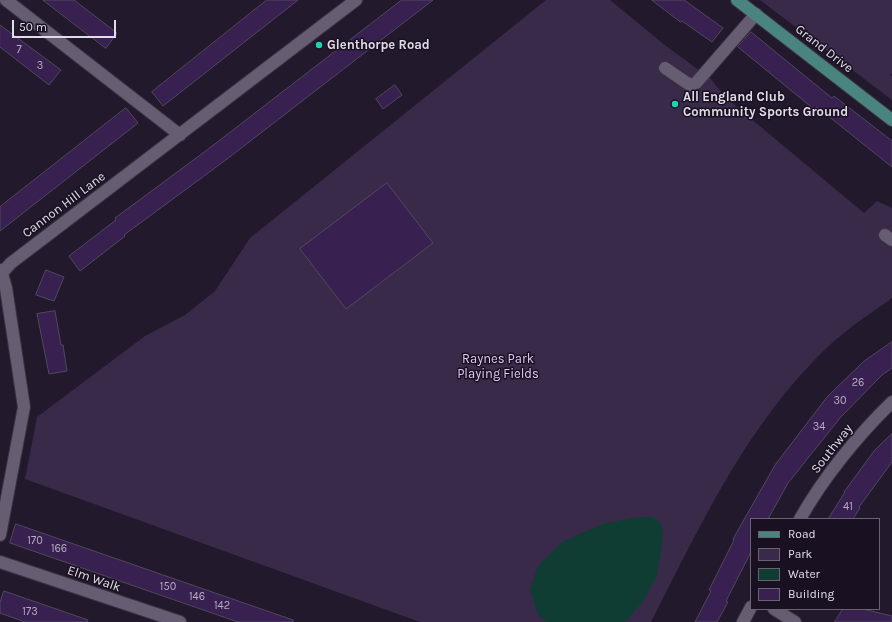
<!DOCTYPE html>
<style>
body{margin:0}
#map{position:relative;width:892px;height:622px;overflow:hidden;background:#221a2c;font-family:Karla,sans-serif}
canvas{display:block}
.legend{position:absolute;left:750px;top:518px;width:130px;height:92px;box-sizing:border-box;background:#191122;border:1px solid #696271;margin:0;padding:5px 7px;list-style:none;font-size:12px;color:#e1dce8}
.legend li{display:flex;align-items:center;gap:8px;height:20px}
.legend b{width:20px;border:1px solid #696271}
.scale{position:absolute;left:12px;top:20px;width:104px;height:18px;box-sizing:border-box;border:2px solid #e1dce8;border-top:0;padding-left:5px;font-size:12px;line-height:14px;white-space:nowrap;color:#e1dce8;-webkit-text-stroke:3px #191122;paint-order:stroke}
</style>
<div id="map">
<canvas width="892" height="622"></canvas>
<ul class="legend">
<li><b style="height:5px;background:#49847f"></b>Road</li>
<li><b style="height:11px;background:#382a48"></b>Park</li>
<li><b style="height:11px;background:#0f3d33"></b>Water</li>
<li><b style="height:11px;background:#382051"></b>Building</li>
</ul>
<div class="scale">50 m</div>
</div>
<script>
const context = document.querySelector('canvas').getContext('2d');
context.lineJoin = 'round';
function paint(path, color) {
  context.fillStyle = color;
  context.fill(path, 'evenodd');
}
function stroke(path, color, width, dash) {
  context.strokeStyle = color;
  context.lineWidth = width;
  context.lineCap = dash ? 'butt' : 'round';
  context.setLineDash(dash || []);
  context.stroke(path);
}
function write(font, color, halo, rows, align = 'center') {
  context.font = font + ' Karla,sans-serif';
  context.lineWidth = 3;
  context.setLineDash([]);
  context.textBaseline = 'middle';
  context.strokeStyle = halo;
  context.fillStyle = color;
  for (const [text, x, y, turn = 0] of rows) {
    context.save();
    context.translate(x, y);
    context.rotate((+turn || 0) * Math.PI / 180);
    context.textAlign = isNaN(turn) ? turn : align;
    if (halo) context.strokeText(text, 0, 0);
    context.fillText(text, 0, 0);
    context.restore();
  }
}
paint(new Path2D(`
 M546,0H610L666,46L711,79L725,97L864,213L877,201L892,208V298C876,310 858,321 843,334C831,343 820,354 810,365C741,437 696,534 651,622H420L25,479L37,417L145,336L185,315L215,291L250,238Z
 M760,0H892V73L890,75L892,76V100Z`), '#382a48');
paint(new Path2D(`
 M638,517H652L660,522L663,531L662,545L657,575L644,600L630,617L624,622H546L538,615L530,590L538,566L562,542L603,524Z`), '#0f3d33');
const building = new Path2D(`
 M43,0H74L117,33L106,48Z
 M267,0H298L163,106L152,92Z
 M402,0H433L227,159L124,235L125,236L80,271L69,256L116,220L115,218L207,150Z
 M652,0H684L723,28L712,42L682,21L681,22Z
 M0,25L61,70L49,85L0,47Z
 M751,32L832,98L834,96L892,141V167L817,107L815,110L738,47Z
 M395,85L402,95L383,109L376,99Z
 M126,108L138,123L0,231V207Z
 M387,183L433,243L346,309L300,249Z
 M46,270L64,277L54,301L36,295Z
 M55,311L61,345H63L67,371L49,374L37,314Z
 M892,342V368L882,375L840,418L788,483L768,519H751V552L726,601L728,602L717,622H695L711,591L709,590L734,540L733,539L775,465L827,397L863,362Z
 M892,434V462L859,507L860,508L853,519H828L845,492H844L874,451Z
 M16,524L293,620V622H238L10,543Z
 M4,591L88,620L87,622H25L0,613V603Z
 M843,609H863L892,616V622H835Z`);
paint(building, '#382051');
stroke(building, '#51485c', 1);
const minor = new Path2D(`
 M6,0L180,135
 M665,68L690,85L696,83L756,14
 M885,235L892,240
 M0,270L2,274L6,288L24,407L0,535
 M0,275L11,263L356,0
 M800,519C823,478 858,435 892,402
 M0,562L180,622
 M774,609L795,622
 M743,622L751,607`);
const major = new Path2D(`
 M737,0L892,120`);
stroke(minor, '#3b3443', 14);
stroke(major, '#3b3443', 14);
stroke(minor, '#665d72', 12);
stroke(major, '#49847f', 12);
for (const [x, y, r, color] of [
 [319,45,4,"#19d5b2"],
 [675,104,4,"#19d5b2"]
]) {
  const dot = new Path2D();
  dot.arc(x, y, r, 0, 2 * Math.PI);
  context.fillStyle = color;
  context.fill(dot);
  stroke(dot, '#191122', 1.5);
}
write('11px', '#b7adc2', null, [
 ["7",19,50],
 ["3",40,66],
 ["26",858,383],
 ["30",840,401],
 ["34",819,427],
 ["41",848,507],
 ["170",35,541],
 ["166",59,549],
 ["150",168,587],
 ["146",197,597],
 ["142",222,606],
 ["173",30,612]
]);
write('bold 13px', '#e1dce8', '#191122', [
 ["Glenthorpe Road",327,45],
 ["All England Club",683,97],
 ["Community Sports Ground",683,112]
], 'left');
write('13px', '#e1dce8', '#191122', [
 ["Grand Drive",824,49,38],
 ["Cannon Hill Lane",64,205,-37],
 ["Southway",832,449,-52],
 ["Elm Walk",94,579,19]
]);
write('13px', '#dfcafb', '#191122', [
 ["Raynes Park",498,359],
 ["Playing Fields",498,374]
]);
</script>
